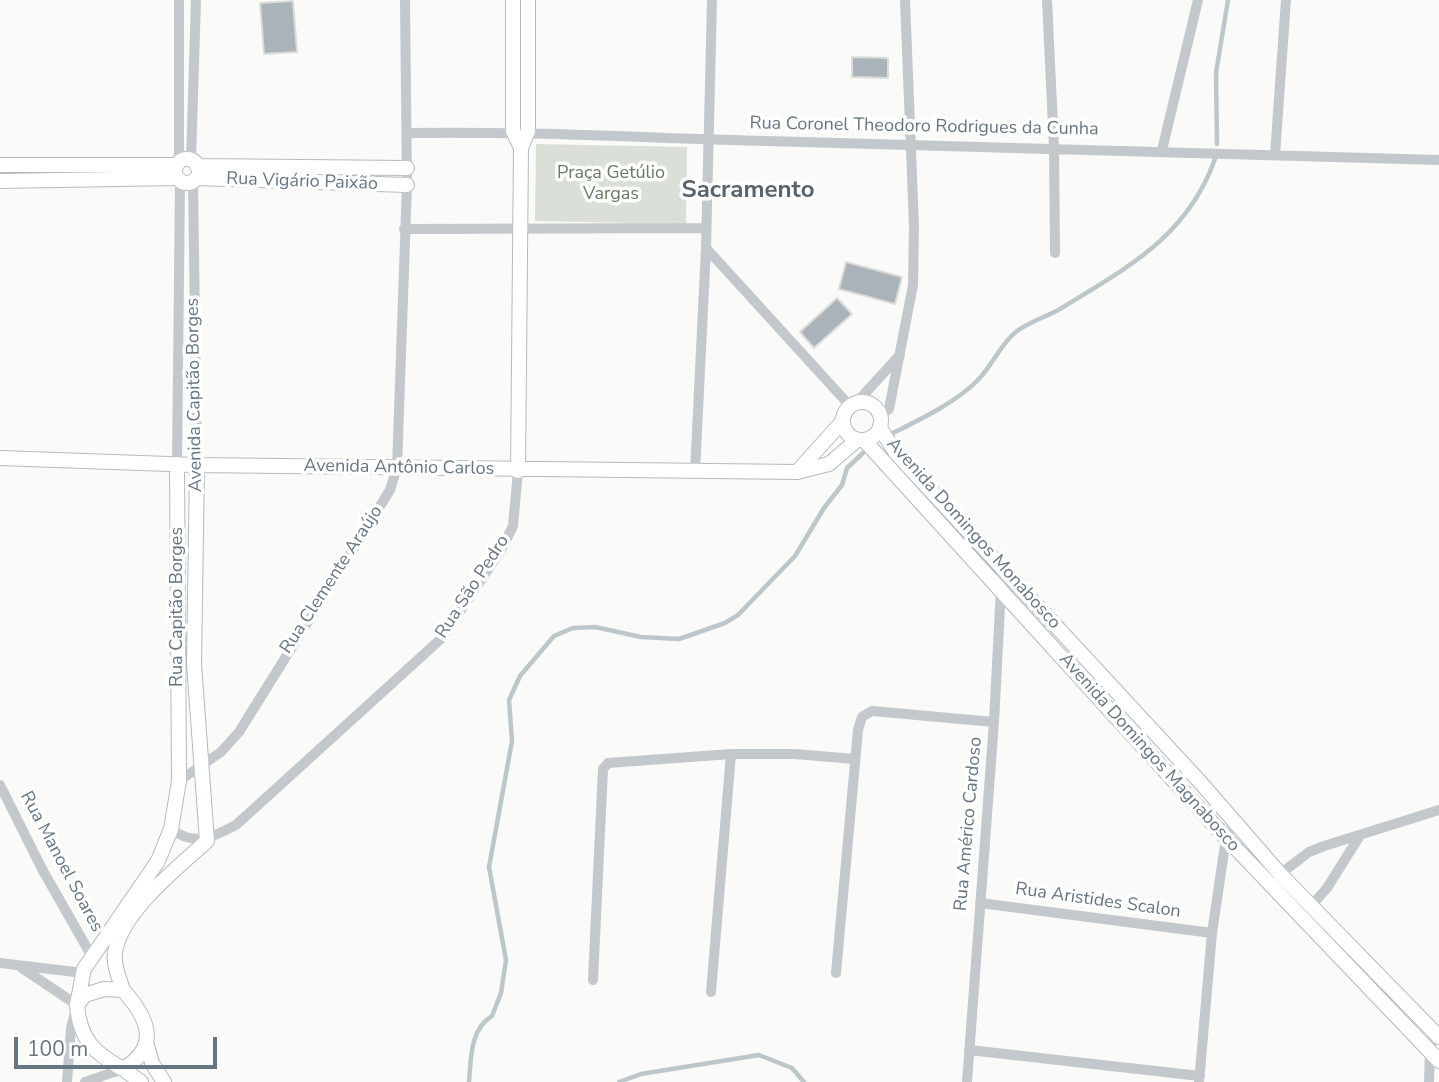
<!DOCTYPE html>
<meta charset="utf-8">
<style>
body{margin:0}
#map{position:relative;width:1439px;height:1082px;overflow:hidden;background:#fafaf8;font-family:"Nunito Sans",sans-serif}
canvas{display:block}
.scale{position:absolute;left:14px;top:1037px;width:203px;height:32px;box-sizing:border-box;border:4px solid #657683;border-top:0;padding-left:9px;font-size:21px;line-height:24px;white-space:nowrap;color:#657683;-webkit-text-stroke:5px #fff;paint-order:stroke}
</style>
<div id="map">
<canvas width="1439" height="1082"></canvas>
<div class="scale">100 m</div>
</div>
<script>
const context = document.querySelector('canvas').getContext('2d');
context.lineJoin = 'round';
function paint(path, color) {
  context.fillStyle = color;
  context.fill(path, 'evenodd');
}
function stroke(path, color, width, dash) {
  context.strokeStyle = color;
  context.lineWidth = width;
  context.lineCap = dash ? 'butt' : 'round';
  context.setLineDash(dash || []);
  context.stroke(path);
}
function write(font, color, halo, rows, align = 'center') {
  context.font = font + ' "Nunito Sans",sans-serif';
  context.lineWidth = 7;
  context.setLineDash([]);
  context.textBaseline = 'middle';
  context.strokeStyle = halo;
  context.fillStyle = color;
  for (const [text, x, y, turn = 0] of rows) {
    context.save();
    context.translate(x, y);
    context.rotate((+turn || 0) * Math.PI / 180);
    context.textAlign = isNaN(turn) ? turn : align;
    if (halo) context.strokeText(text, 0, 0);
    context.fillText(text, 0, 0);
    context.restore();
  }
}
paint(new Path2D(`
 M536,144L687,147L686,224L535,221Z`), '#dadfd7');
stroke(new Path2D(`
 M1217,144L1216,73L1228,0
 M891,434C919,420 955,403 977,381C993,365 1000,344 1017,331C1031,321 1046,317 1060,309C1128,267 1189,236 1216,156
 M469,1082C471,1058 470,1029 492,1016L501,993L506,960L489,867L512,741L509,700L520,676L554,636L573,628L595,627L641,637L679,639L725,623L738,615L795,556L824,508L842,485L847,468L863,453
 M619,1082L641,1074L759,1055L792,1068L804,1082`), '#bbc7cb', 4.5);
const building = new Path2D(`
 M293,1L297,52L264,54L260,3Z
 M852,57L888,58V78L852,77Z
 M846,262L902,277L895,304L839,289Z
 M837,298L852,314L814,348L800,332Z`);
paint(building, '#aab3b9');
stroke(building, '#dcdcda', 2);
const secondary = new Path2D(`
 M513,0V131L521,148
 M175 171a12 12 0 1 1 24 0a12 12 0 1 1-24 0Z
 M0,165H176
 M197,166L407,168
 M197,178L407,185
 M0,181L176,178
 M843 421a19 19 0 1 1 38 0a19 19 0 1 1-38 0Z
 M880,428L896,453L1201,783L1280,874L1439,1037
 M864,440L1226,838L1439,1061
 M0,458L197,465L797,472L829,464L857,440
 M518,471L521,148L528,131V0
 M797,472L842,422
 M104,989L123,990C148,1018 161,1046 123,1069C94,1053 80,1040 77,1005L85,995Z
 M123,990C120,980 113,965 115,953C120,913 178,867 207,841L194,664L197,465
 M77,1005L84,969L158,861L171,829L179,781L177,464
 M147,1045L152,1063L164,1082
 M123,1069L141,1082`);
stroke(secondary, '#b3babf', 16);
stroke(new Path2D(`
 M1047,0L1054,147L1055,253
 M407,133C528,131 647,138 767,141C991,147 1215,153 1439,160
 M1162,150L1198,0
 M1275,155L1286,0
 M191,160L196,0
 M179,162V0
 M193,182L197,465
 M404,229L705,228
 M706,248L850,406
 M857,402L900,355
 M880,415L889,409L913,285L914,226L905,0
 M177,464L180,182
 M695,472L706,248L712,0
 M179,781L221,752L239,732L390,490L397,467L407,185L405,0
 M0,785L42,869L91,955
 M171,829C195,847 213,837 236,825L443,637L501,550L513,526L518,471
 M1280,874L1309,852L1324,846L1439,810
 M980,903L1212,933
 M1312,905L1327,888L1359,837
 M0,963L83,973
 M22,968L77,1005L71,1028L67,1082
 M836,973L858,730L862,717L872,711L994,722
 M593,980L603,769L608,763L731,754H795L855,759
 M711,992L731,754
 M969,1050L1200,1076
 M85,1082L123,1069
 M967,1082L994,722L1002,569
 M1199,1082L1212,933L1226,838L1234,822
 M1429,1082L1430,1051L1435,1032`), '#c3c8cc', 10);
stroke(secondary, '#fff', 14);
write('18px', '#657683', '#fff', [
 ["Rua Coronel Theodoro Rodrigues da Cunha",924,127,1],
 ["Rua Vigário Paixão",302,182,2],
 ["Avenida Capitão Borges",195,395,-91],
 ["Avenida Antônio Carlos",399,468,1],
 ["Avenida Domingos Monabosco",973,534,48],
 ["Rua Clemente Araújo",332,580,-57],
 ["Rua São Pedro",473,587,-57],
 ["Rua Capitão Borges",178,607,-90],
 ["Avenida Domingos Magnabosco",1149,753,48],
 ["Rua Américo Cardoso",969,824,-85],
 ["Rua Manoel Soares",61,862,62],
 ["Rua Aristides Scalon",1098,901,8]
]);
write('18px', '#687a64', '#fff', [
 ["Praça Getúlio",611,174],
 ["Vargas",611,195]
]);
write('bold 24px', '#57646e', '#fff', [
 ["Sacramento",748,191]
]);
</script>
